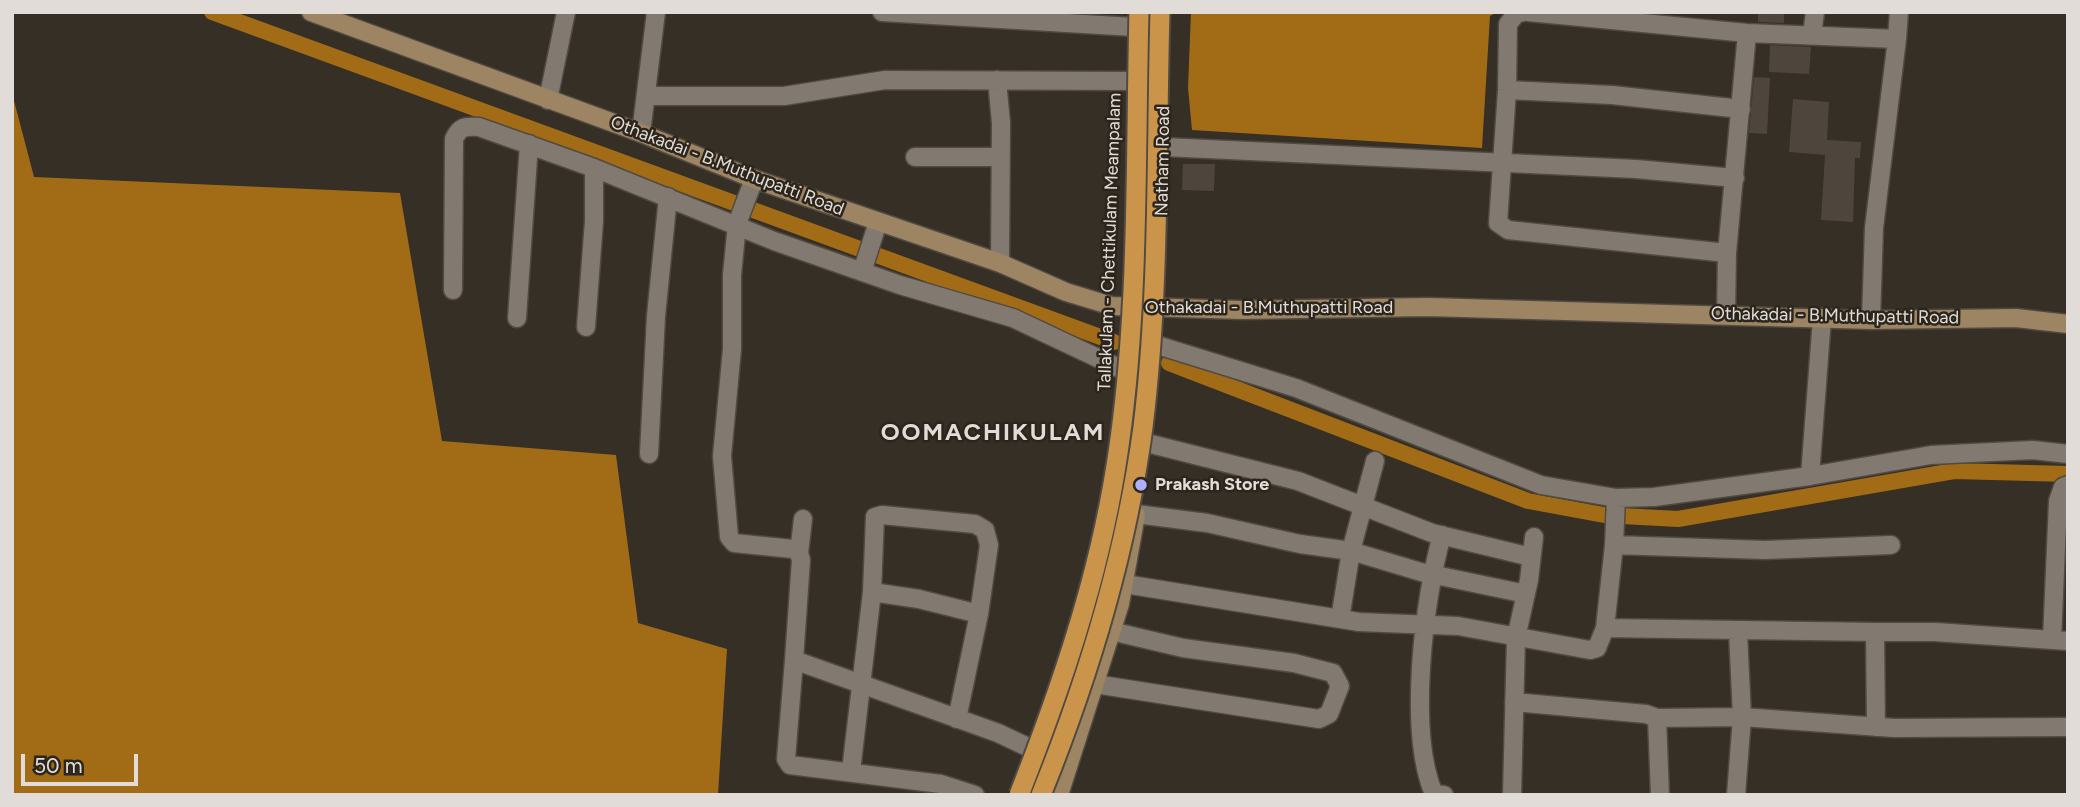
<!DOCTYPE html>
<style>
body{margin:0}
#map{position:relative;width:2080px;height:807px;overflow:hidden;background:#362f26;font-family:Figtree,sans-serif}
canvas{display:block}
.frame{position:absolute;inset:0;border:14px solid #e1dcd7;pointer-events:none}
.scale{position:absolute;left:21px;top:754px;width:117px;height:32px;box-sizing:border-box;border:4px solid #e1dcd7;border-top:0;padding-left:9px;font-size:21px;line-height:24px;white-space:nowrap;color:#e1dcd7;-webkit-text-stroke:5px #2c251c;paint-order:stroke}
</style>
<div id="map">
<canvas width="2080" height="807"></canvas>
<div class="frame"></div>
<div class="scale">50 m</div>
</div>
<script>
const context = document.querySelector('canvas').getContext('2d');
context.lineJoin = 'round';
function paint(path, color) {
  context.fillStyle = color;
  context.fill(path, 'evenodd');
}
function stroke(path, color, width, dash) {
  context.strokeStyle = color;
  context.lineWidth = width;
  context.lineCap = dash ? 'butt' : 'round';
  context.setLineDash(dash || []);
  context.stroke(path);
}
function write(font, color, halo, rows, align = 'center') {
  context.font = font + ' Figtree,sans-serif';
  context.lineWidth = 5;
  context.setLineDash([]);
  context.textBaseline = 'middle';
  context.strokeStyle = halo;
  context.fillStyle = color;
  for (const [text, x, y, turn = 0] of rows) {
    context.save();
    context.translate(x, y);
    context.rotate((+turn || 0) * Math.PI / 180);
    context.textAlign = isNaN(turn) ? turn : align;
    if (halo) context.strokeText(text, 0, 0);
    context.fillText(text, 0, 0);
    context.restore();
  }
}
paint(new Path2D(`
 M1191,12H1497L1490,16L1482,148L1192,130L1188,88Z
 M12,93L34,177L400,193L442,441L616,455L638,623L727,649L718,795H12Z`), '#a26c17');
stroke(new Path2D(`
 M212,12L1114,342
 M1169,363L1528,501L1604,515L1678,519L1954,471L2068,474`), '#a26c17', 16);
paint(new Path2D(`
 M1758,12H1784V23L1758,22Z
 M1770,45L1811,47L1809,74L1769,72Z
 M1754,77L1770,78L1767,134L1749,133Z
 M1793,99L1829,102L1827,140L1861,142L1860,158H1855L1853,222L1821,220L1825,155L1789,152Z
 M1183,164H1215L1214,191L1182,190Z`), '#4e463d');
const minor = new Path2D(`
 M882,12L1134,27
 M1523,12L1516,14L1508,24L1507,90L1498,223L1508,230L1727,253
 M1528,12L1747,33L1897,39L1874,228L1871,320
 M1812,35L1815,12
 M1897,39L1899,12
 M997,80L1001,123L1000,263
 M1507,90L1612,95L1741,109
 M646,96H784L885,80L1132,81
 M548,100L566,12
 M641,133L656,12
 M1164,147L1636,169L1735,178
 M915,157H1000
 M754,179L737,224L732,275V349L722,456L729,537L734,543L793,549L799,553L801,560L794,660L998,733L1034,750
 M862,272L878,222
 M453,290L454,139C460,126 466,126 479,127L594,168L774,241L900,285L1013,318L1123,370
 M1726,315L1727,253L1747,33
 M517,318L529,144
 M586,327L594,221V168
 M1157,345L1296,388L1541,485L1616,498L1654,497L1810,476L1931,455L2033,450L2068,454
 M1147,443L1298,481L1432,533L1531,557
 M649,454L656,316L668,197
 M1810,476L1822,318
 M1616,498L1614,545L1765,550L1891,545
 M1136,514L1207,523L1300,544L1351,551L1421,572L1526,594
 M1442,535C1424,599 1407,732 1434,794L1444,795
 M799,553L803,519
 M1125,584L1359,622L1458,626L1590,650L1597,648L1605,628L1614,545
 M872,592L875,517L882,515L975,524L985,530L989,545L979,614
 M1340,619L1351,551L1375,461
 M1605,628L1875,632
 M2052,640L2058,501L2063,487L2068,485
 M794,660L786,759L790,765L941,784L975,795
 M1095,684L1319,719L1329,714L1340,686L1333,673L1294,663L1183,648L1111,631
 M1514,702L1646,714L1657,718L1660,795
 M1657,718L1742,717L1738,632
 M1876,727L1875,632H1935L2068,641
 M851,771L872,592L919,599L979,614L957,719
 M1512,795L1516,638L1529,580L1534,537
 M1736,795L1742,717L1894,728L2068,727`);
const secondary = new Path2D(`
 M311,12L641,133L754,179L1000,263L1066,292L1112,306L1242,310L1428,307L1871,320L2016,318L2068,324
 M1059,795L1120,604L1136,515`);
stroke(minor, '#504a43', 21);
stroke(secondary, '#504a43', 21);
stroke(minor, '#827a70', 18);
stroke(secondary, '#9d8462', 18);
const trunkBridge = new Path2D(`
 M1019,795C1061,688 1098,580 1116,466C1140,316 1135,163 1139,12
 M1041,795C1089,676 1126,554 1143,427C1160,290 1156,150 1160,12`);
stroke(trunkBridge, '#504a43', 23, []);
stroke(trunkBridge, '#ca954b', 19);
for (const [x, y, r, color] of [
 [1141,485,7,"#acaffb"]
]) {
  const dot = new Path2D();
  dot.arc(x, y, r, 0, 2 * Math.PI);
  context.fillStyle = color;
  context.fill(dot);
  stroke(dot, '#2c251c', 2.5);
}
write('18px', '#e1dcd7', '#2c251c', [
 ["Natham Road",1163,161,-89],
 ["Othakadai - B.Muthupatti Road",727,166,21],
 ["Tallakulam - Chettikulam Meampalam",1110,242,-88],
 ["Othakadai - B.Muthupatti Road",1269,308],
 ["Othakadai - B.Muthupatti Road",1835,316,1]
]);
write('bold 18px', '#e1dcd7', '#2c251c', [
 ["Prakash Store",1155,485]
], 'left');
context.letterSpacing = '2px';
write('bold 24px', '#e1dcd7', '#2c251c', [
 ["OOMACHIKULAM",993,433]
]);
context.letterSpacing = '0px';
</script>
